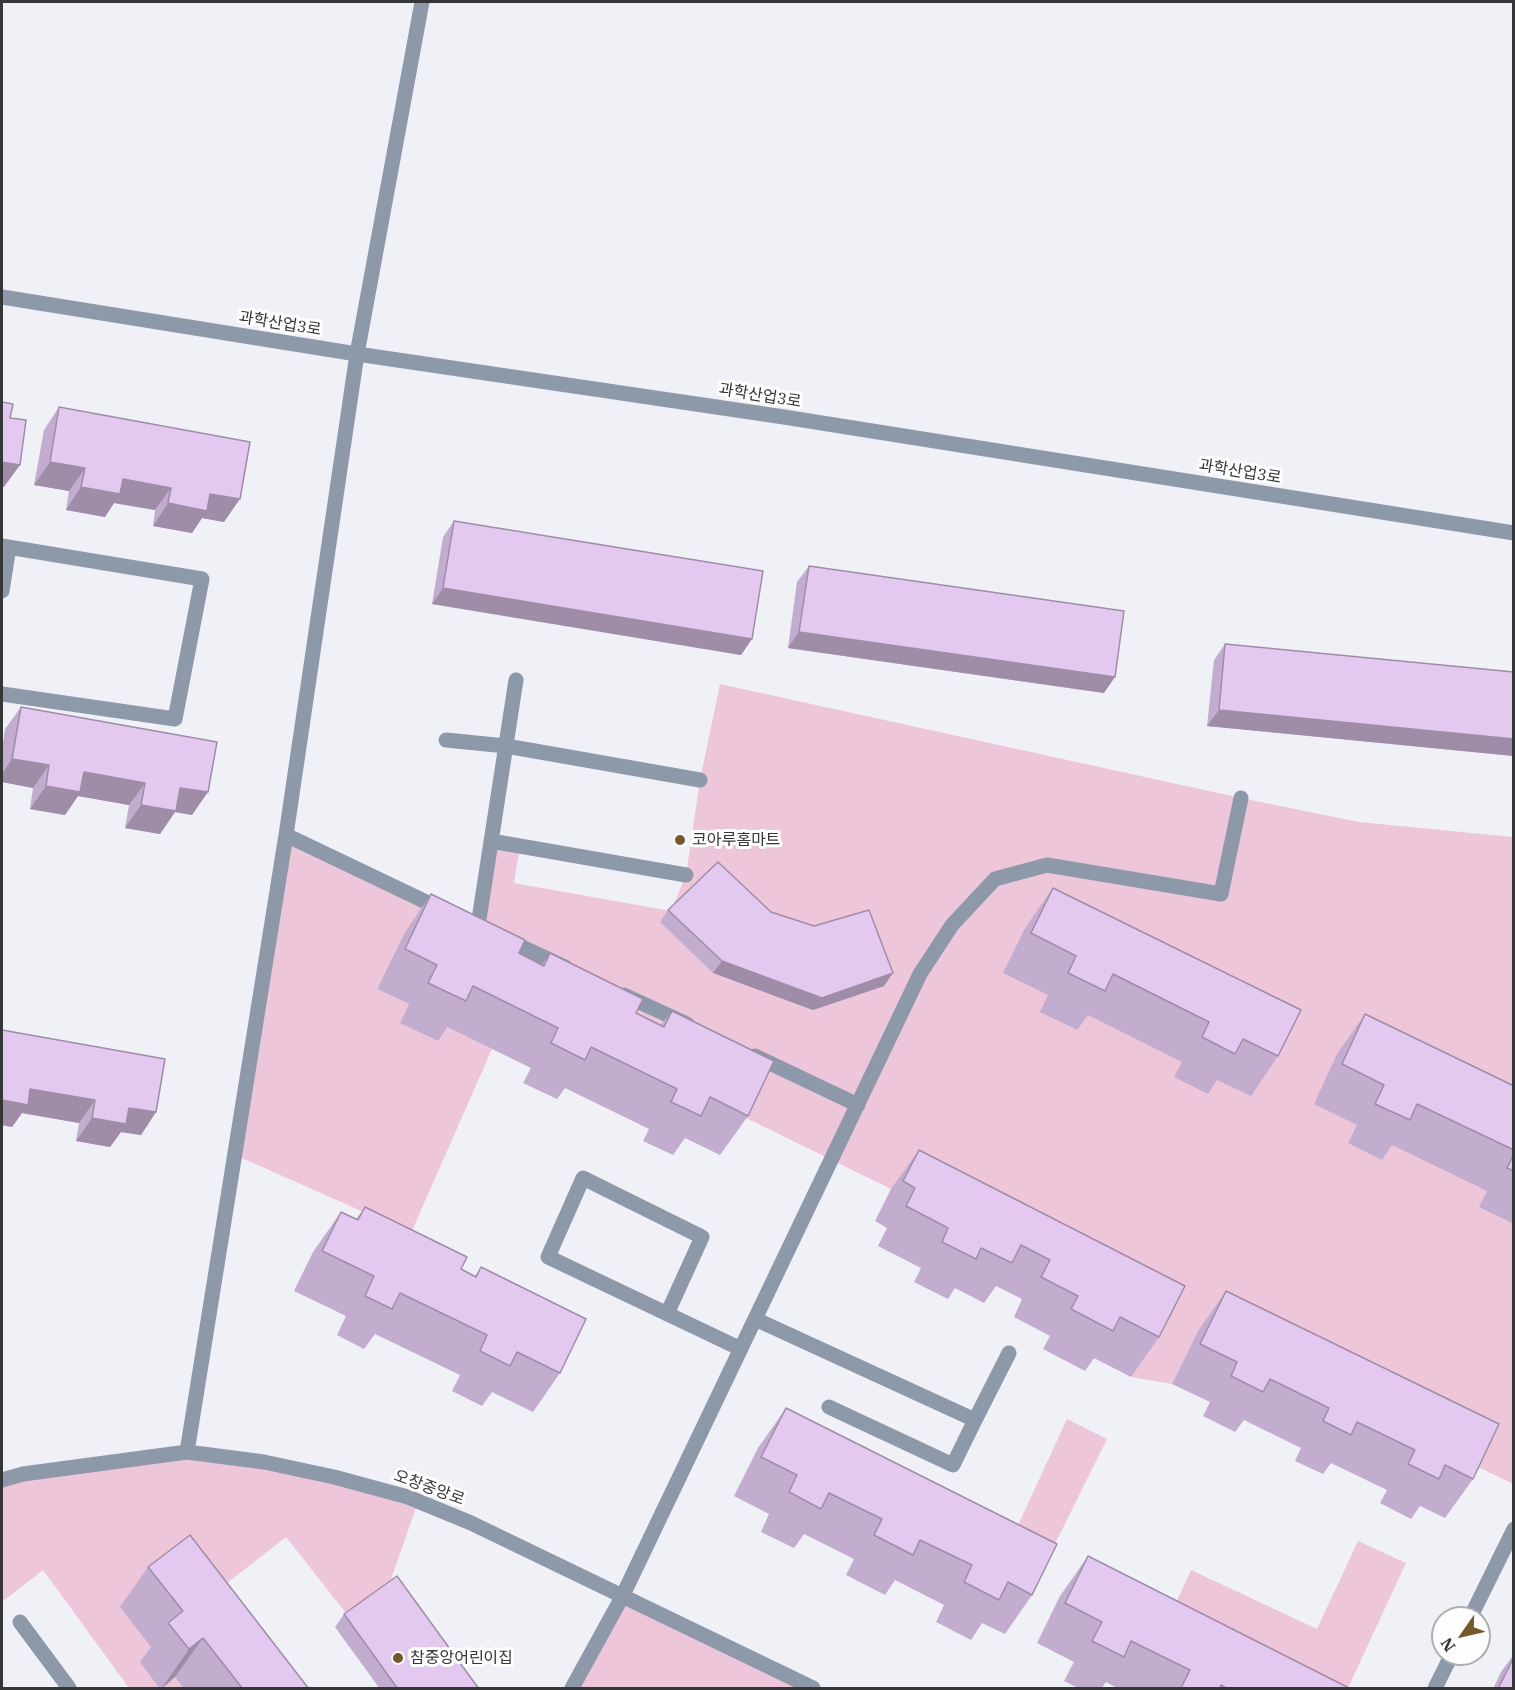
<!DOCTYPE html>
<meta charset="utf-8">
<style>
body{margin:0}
#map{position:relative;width:1515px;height:1690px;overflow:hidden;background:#f0f0f7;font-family:"IBM Plex Serif",serif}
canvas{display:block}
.frame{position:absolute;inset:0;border:3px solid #353638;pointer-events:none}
.north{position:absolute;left:1431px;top:1606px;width:60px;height:60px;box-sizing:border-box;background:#fefefe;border:2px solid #aeaeaf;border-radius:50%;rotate:236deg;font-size:16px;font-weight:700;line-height:24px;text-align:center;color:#353638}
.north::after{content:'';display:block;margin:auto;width:21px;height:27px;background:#73582b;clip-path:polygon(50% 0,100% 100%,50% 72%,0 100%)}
</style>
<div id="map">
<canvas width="1515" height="1690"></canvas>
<div class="frame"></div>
<div class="north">N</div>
</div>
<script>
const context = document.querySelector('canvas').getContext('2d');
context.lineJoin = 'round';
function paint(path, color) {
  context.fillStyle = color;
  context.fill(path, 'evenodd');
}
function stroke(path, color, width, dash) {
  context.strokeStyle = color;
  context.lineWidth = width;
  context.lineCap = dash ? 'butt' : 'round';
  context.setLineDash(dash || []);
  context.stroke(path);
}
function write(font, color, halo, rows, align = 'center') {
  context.font = font + ' "IBM Plex Serif","Noto Sans KR",serif';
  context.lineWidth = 6;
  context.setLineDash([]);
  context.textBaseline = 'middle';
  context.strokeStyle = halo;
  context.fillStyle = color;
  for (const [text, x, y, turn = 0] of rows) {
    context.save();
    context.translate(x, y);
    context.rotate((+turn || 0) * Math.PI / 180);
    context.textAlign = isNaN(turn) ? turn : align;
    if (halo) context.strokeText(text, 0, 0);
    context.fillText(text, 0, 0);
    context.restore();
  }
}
paint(new Path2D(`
 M720,684L1241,798L1359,822L1513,837V1484L1198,1331L1172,1384L1131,1377L1157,1325L891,1189L740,1115L404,934L377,989L409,1004L401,1023L445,1026L492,1049L411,1233L235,1155L286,835L478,926L491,841L520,846L514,883L671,911L686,875L700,780Z
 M1067,1419L1107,1439L1050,1554L1013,1536Z
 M187,1452L418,1502L388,1588L349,1617L286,1537L208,1598L276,1688H129L43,1570L2,1602V1480Z
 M1358,1541L1406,1563L1348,1688L1171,1614L1191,1570L1317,1629Z
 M622,1597L812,1688H572Z`), '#eec6da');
stroke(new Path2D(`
 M2,297L357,354L784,417L1514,533
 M2,546L202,579L175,719L2,694
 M2,591L9,547
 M446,740L506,746L700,780
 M286,835L445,911
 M491,841L686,875
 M478,926L516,680
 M505,939L565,967
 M624,995L687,1024
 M755,1056L858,1105
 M667,1314L702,1237L583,1178L548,1257L741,1349
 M755,1319L975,1420L1009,1353
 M829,1407L953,1465L975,1420
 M187,1452L286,835L357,354L422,2
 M2,1480L23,1474L187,1452L264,1462L334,1477L408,1497L471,1523L813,1688
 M1470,1618L1514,1529
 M20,1622L69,1688
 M572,1688L622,1597L920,974L952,925L995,879L1047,865L1221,894L1241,798
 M1435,1688L1452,1654`), '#8d99a9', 15);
paint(new Path2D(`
 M59,407L224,522L202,518L192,533L153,526L155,510L114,503L105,517L66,510L69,491L34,485L44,430Z
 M454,521L752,639L741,655L432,604L443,537Z
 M809,566L1104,693L788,648L797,582Z
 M1225,644L1514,672V756L1207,726L1214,660Z
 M21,707L217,742L192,815L175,812L160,834L125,828L129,805L78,796L65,815L30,809L33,788L2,782V750L5,729Z
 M1053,888L1278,1056L1251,1096L1217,1080L1208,1094L1174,1077L1182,1062L1088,1015L1077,1030L1040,1012L1048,995L1003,973L1025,928Z
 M431,894L519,953L542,965L550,953L636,1013L661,1025L672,1011L748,1116L720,1155L685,1138L673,1155L643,1141L649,1129L565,1088L557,1099L523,1083L531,1068L447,1027L438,1041L400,1023L409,1004L377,989L404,934Z
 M668,910L771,912L884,986L813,1010L713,973L660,922Z
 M1365,1014L1514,1086V1224L1479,1207L1487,1191L1392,1145L1382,1160L1348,1143L1357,1125L1314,1104L1337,1054Z
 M2,1030L156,1112L141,1135L121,1132L110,1147L76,1141L79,1123L22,1113L12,1127L2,1125Z
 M919,1150L1159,1337L1131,1377L1094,1358L1085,1371L1043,1349L1050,1336L1014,1317L1022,1299L996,1286L984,1303L955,1288L948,1299L914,1282L921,1268L878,1246L887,1228L875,1221L891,1189Z
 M365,1207L461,1269L475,1276L481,1267L560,1373L533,1412L492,1392L482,1406L452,1391L460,1375L375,1334L364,1349L337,1335L346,1316L294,1291L313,1252L341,1212L356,1219Z
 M1226,1291L1473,1479L1445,1518L1420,1506L1411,1519L1380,1503L1387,1490L1331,1463L1323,1474L1295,1461L1301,1448L1244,1420L1235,1432L1203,1416L1210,1402L1172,1384L1198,1331Z
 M786,1408L1032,1595L1005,1634L982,1623L971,1640L936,1622L944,1605L895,1580L885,1595L846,1575L854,1559L804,1534L794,1548L761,1532L769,1514L734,1496L758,1448Z
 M1088,1556L1351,1689H1119L1106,1682L1101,1689H1080L1064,1681L1074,1662L1037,1643L1060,1596Z
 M148,1567L309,1689H184L175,1677L162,1689H160L140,1662L151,1647L120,1607Z
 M344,1614L479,1689H380L335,1627Z
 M1514,1654V1689H1493L1501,1672Z`), '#c3adce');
paint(new Path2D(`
 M2,462L20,465L4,487H2Z
 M50,462L85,468L69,491L34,485Z
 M123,479L171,488L155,510L114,503L105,517L66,510L81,487Z
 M210,494L240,499L224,522L202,518L192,533L153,526L168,503Z
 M443,588L752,639L741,655L432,604Z
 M799,632L1115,677L1104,693L788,648Z
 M1219,710L1514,739V756L1207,726Z
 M12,759L49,765L33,788L2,782V774Z
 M84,772L145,783L129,805L78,796L65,815L30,809L46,786Z
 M180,788L208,792L192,815L175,812L160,834L125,828L141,805Z
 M722,961L893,973L884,986L813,1010L713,973Z
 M30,1089L95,1100L79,1123L22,1113L12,1127L2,1125V1100Z
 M129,1108L156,1112L141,1135L121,1132L110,1147L76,1141L92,1118Z
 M203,1638L175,1677L161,1689L189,1649Z`), '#9f8da7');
const building = new Path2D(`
 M2,402L13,404L10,418L26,420L20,465L2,462Z
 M59,407L250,442L240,499L210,494L207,511L168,503L171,488L123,479L120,494L81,487L85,468L50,462Z
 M454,521L763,571L752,639L443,588Z
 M809,566L1124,611L1115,677L799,632Z
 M1225,644L1514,672V739L1219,710Z
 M21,707L217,742L208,792L180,788L176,811L141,805L145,783L84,772L80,792L46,786L49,765L12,759Z
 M718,862L771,912L814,926L869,910L893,973L822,998L722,961L668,910Z
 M1053,888L1301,1010L1278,1056L1243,1039L1235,1054L1202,1037L1209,1022L1113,974L1105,991L1068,973L1076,956L1031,933Z
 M431,894L525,940L519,953L544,966L550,953L643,999L636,1013L664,1027L672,1011L774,1061L748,1116L710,1097L701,1116L671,1102L677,1089L591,1047L585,1060L551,1043L558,1028L473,986L466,1001L428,983L437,965L405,949Z
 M1365,1014L1514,1086V1150L1417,1104L1410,1120L1375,1104L1384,1085L1342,1064Z
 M2,1030L165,1059L156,1112L129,1108L126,1124L92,1118L95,1100L30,1089L28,1105L2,1100Z
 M919,1150L1185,1286L1159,1337L1120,1317L1113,1331L1071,1309L1078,1296L1041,1277L1050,1260L1021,1245L1012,1263L981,1248L976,1259L942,1242L948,1228L906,1206L915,1188L903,1181Z
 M1514,1154V1171L1507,1168Z
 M365,1207L467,1257L461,1269L476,1277L481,1267L586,1319L560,1373L517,1352L510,1366L480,1351L487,1335L400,1293L392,1309L365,1296L374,1276L322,1251L341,1212L358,1220Z
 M1226,1291L1499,1424L1473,1479L1445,1465L1439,1479L1408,1464L1415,1450L1357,1422L1351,1435L1323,1421L1329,1408L1270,1379L1263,1392L1231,1376L1237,1362L1200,1344Z
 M786,1408L1057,1544L1032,1595L1008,1582L999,1600L964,1582L972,1565L920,1540L913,1555L874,1535L882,1519L829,1493L821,1509L789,1492L797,1475L761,1457Z
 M190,1535L309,1689H243L203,1638L189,1649L168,1623L183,1611L148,1567Z
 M1088,1556L1351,1689H1228L1221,1685L1219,1689H1182L1181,1688L1190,1670L1131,1641L1124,1657L1092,1641L1102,1622L1065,1603Z
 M397,1576L479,1689H398L344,1614Z
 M1514,1657V1689H1498Z`);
paint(building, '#e3c9ef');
stroke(building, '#9f8da7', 1.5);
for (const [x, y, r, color] of [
 [680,840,6,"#73582b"],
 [398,1658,6,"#73582b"]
]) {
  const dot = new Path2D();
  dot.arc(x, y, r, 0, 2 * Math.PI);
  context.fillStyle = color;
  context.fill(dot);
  stroke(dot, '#fefefe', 2);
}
write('16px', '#353638', '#fefefe', [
 ["과학산업3로",280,324,9],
 ["과학산업3로",760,396,9],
 ["과학산업3로",1240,472,9],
 ["오창중앙로",429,1488,20]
]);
write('16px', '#353638', '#fefefe', [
 ["코아루홈마트",692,840],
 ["참중앙어린이집",410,1658]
], 'left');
</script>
